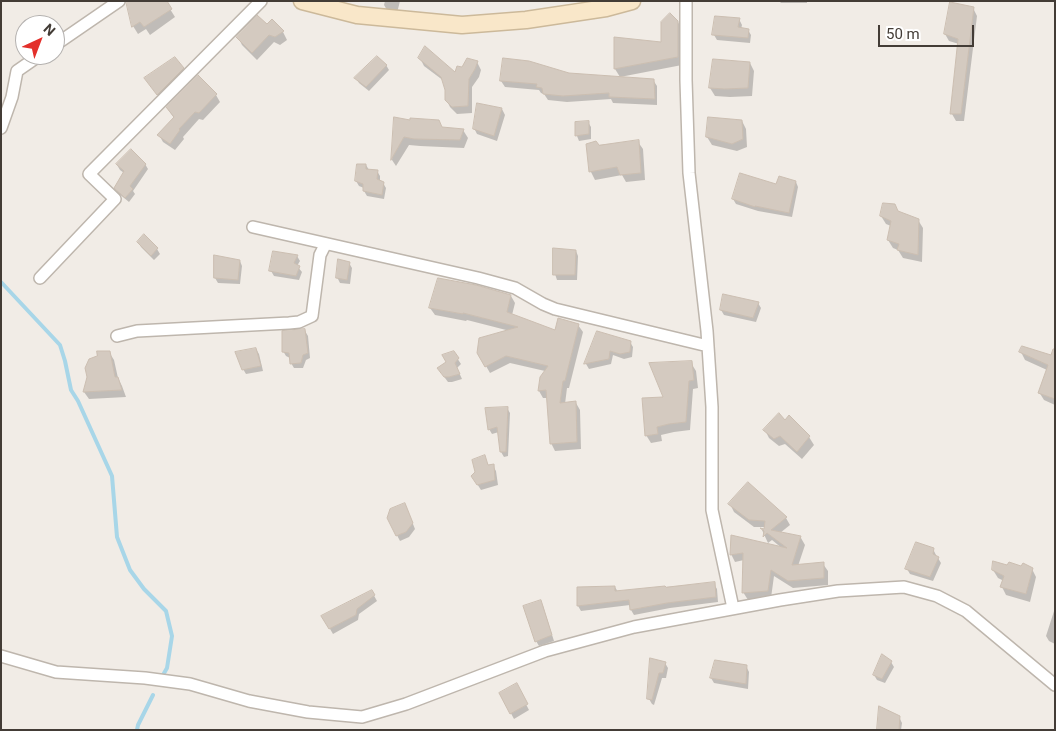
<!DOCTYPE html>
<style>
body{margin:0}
#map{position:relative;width:1056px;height:731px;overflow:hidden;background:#f1ece6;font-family:Roboto,sans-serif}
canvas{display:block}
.frame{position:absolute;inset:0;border:2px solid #433c36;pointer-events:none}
.north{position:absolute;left:15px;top:15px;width:50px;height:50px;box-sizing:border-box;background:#fff;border:1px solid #b4b1af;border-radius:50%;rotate:43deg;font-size:14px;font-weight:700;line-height:20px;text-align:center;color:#433c36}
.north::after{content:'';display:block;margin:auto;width:18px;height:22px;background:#e3302b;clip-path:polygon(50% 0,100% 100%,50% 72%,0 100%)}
.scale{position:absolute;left:878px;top:25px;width:96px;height:22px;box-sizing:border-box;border:2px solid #433c36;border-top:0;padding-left:6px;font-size:15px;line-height:18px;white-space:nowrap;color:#433c36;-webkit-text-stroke:4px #fff;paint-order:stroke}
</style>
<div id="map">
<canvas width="1056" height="731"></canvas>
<div class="frame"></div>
<div class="north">N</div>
<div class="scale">50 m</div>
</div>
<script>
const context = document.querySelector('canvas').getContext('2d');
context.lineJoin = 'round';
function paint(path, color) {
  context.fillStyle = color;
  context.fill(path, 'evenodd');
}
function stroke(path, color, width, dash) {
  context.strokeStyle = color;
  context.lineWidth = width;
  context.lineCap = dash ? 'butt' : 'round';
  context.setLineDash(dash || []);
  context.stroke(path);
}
paint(new Path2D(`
 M165,1L175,17L150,35L146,29L138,34L133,26L129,7Z
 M385,1H400L397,13L387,10L384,5Z
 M779,1H807V3H781Z
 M973,8L977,16L964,121H956L952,114L959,44L949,41L945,34Z
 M716,17L739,19L742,25L741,29L748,30L751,35L750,43L717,40L714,35Z
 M272,21L283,32L287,40L280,45L274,42L257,60L242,45L238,37L267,26Z
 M678,22L682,30V65L620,77L615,69V38L662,43Z
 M420,58L455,74L463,68L477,62L481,70L479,77L472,87V113L457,114L450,107L446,99V90L444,81L424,66Z
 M750,63L754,71L752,96L730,97L715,96L710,88Z
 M386,65L389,70L369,91L359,83L356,78Z
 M183,69L187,77L162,102L146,78Z
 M569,74L653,80L657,86V105L613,103L611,99L567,102L548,100L544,94L541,93L539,90L505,87L501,81Z
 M216,95L220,102L203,120L199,119L183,137L184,139L175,150L163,142L159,135L174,118L167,108Z
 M478,105L502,109L505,115L497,141L477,134L474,128Z
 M395,119L442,128L463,130L468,138L464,148L420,146L409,145L396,166L392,160Z
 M742,121L746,129L747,147L737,151L712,145L707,137Z
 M588,122L591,127V139L579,141L577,136Z
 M638,142L643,149L645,180L626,182L622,175L595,180L591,172L588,144L599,147Z
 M145,164L148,169L133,191L135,194L129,202L118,193L115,188L124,173L120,170L117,165Z
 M366,165L369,170L377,171L380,176V181L383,183L386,188L384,199L367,196L364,191V188L359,186L356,181Z
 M796,182L798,187L792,217L758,211L736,204L733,199L777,186Z
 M898,212L918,220L923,228L922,262L903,258L898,250L893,248L888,240L891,226L886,224L881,216Z
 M144,236L157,249L160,254L154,260L141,247L138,242Z
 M576,251L578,256L577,280H557L555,274Z
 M297,256L300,261L297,266L302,272L299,280L274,276L271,271Z
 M215,257L240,261L242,266L240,284L218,283L215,278Z
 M349,263L352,268L350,284L340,283L337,277Z
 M511,296L515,303L512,315L555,331L578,325L583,332L569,388H567L565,404L576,403L580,410L581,449L555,451L551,443L547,398H543L539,391L541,377L545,371L510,363L490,373L478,352L510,331L467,320L466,321L435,315L430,308Z
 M758,303L761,308L756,322L724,315L721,310Z
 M305,331L308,336L310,358L306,360L303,368H294L291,363L290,358L286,356L283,351Z
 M598,332L630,342L633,347L632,357L624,359L613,355L611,364L589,369L586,364Z
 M256,349L259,354L263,371L246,374L243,369Z
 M109,352L114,360L118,378L122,386L126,397L89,399L84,392Z
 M453,352L461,364L457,368L462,379L452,382H448L442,374Z
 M1021,352L1051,356L1055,353V405L1044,400L1039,392L1047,370L1025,360Z
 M691,363L696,371L698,388L693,389L690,430L674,432L661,435L662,441L651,443L646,435L665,398Z
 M507,408L510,413L508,456L504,457L501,452L499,432L492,434L489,429Z
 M785,422L809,437L814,445L802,459L785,444L779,446L769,438L765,430Z
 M488,466H493L496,471L498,485L481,490L472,476Z
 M748,484L786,518L790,525L780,533L801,538L805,545L798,566L823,564L828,571V585L793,588L774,576L771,598L748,600L743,592L744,560L735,562L731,554L733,536L783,549L772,540L768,543L762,530H765V527H754L734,512L730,504Z
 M405,504L415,529L409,537L400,541L388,518Z
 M933,549L936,555V557L938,558L941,563L933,581L910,574L907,569Z
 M1032,569L1036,577L1030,602L1006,595L1002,587L1004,581L998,578L993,570Z
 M714,584L717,589L718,602L670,608L634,615L631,610L630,605L581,611L578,606V588L615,587L618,592Z
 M372,592L377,601L359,614L358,620L333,634L323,617Z
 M540,601L543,606L554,641L539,646L536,641Z
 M1055,608V644L1049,641L1046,636Z
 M651,660L665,663L668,668L666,678H662L654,705L652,704L649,699Z
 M716,661L746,666L749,672L748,689L714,683L711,678Z
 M891,662L894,667L885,683L877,680L874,675Z
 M516,685L529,710L514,719L500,693Z
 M899,717L902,723L901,730H878Z`), '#0003');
stroke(new Path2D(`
 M1,282L60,345L65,361L71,390L78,401L112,476L117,537L130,570L144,589L166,611L172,636L167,668L163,675
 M137,730L138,725L153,695`), '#a8d6e8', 4);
const building = new Path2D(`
 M126,1H167L172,9L144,27L140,22L132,27Z
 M950,2L974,7L961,114H950L958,39L944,34Z
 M670,13L678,21V57L614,69V37L661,42V22Z
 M257,15L267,24L272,19L284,31L275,37L269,35L252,53L236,37Z
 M715,16L740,18L738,27L749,29L748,38L712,35Z
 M425,46L455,72L457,66L462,67L467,58L478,61L475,69L469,79L468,106L452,107L445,100V90L441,77L418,58Z
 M377,56L387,65L366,87L354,78Z
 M175,57L184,68L157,95L144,78Z
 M503,58L529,61L569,73L654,79L655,99L609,97V93L563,96L543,94L542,88L536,87L537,84L500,81Z
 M713,59L750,62L748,88L725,89L709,88Z
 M198,75L217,94L199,113L195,112L179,129L180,130L170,144L157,135L174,117L166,107Z
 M477,103L502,108L494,136L473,129Z
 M394,117L410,120V118L439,120L442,127L464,129L460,140L414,139L404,137L391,160Z
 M708,117L742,120L743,139L732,144L706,137Z
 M589,121V134L575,136V122Z
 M639,140L641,173L620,175L617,167L589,172L586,144L596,141L599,145Z
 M131,149L146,164L130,186L133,189L125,198L114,188L124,171L116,164Z
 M357,164H366V169L378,170L377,179L384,182L382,195L363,191V184L355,181Z
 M740,173L776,184L779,176L796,181L789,213L755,206V207L732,199Z
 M883,203L895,204L898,211L919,219L918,255L897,250L899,244L887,240L891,221L880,216Z
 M144,234L158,248L151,256L137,242Z
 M553,248L576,250L575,275H553Z
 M273,251L298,255L294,263L300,266L296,276L269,271Z
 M214,255L240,260L238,280L214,278Z
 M338,259L350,262L347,280L336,278Z
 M438,278L476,285L511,295L507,312L555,330L558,318L579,324L565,381H563L560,403L576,401L577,442L550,444L546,390L538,391L540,377L548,366L506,356L485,367L477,353L479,338L518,327L463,313V314L429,308Z
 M723,294L759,302L753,318L720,310Z
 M305,329L308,353L303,355L301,363L290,364L289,353L282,352V331Z
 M597,331L631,341L630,352L620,354L610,351L609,359L584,364Z
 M1022,346L1051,355L1053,349H1055V399L1038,393L1048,365L1019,352Z
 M256,348L261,366L242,370L235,352Z
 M97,351H110L115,377H118L122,390L83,392L87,377L85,368L89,359L97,356Z
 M454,351L459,358L455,363L460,374L449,377H444L437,368L446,362L442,355Z
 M692,361L694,380L689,381L686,422L669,424L657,427L658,434L645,436L642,398L663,397L649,363Z
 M508,407L506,452H500L497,427L488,430L485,408Z
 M779,413L785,420L789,415L810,436L797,452L780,436L774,439L763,430Z
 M485,455L488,465L494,464L495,480L477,485L471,476L475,472L472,460Z
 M748,482L787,517L771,530L801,536L792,565L824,562V578L788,581L771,570L768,591L742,593L743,553L730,555L731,535L787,548L767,533L763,537L764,531L760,528L764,529L765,521L749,520L728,504Z
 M405,503L413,523L406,532L396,536L387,518L390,509Z
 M916,542L934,548L933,554L939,557L930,577L905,569Z
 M993,561L1007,565L1009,562L1021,566L1023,563L1033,568L1026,594L1000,587L1004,576L992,570Z
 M715,582L716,597L667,603L630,610L629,600L577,606V587L615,586V591L665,586L666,587Z
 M372,590L375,595L357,609L356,615L329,629L321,616Z
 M541,600L552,635L535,642L523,606Z
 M882,654L892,661L882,679L873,675Z
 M650,658L666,662L663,673H659L652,700L647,699Z
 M715,660L747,665L746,684L710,678Z
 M517,683L528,704L510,714L499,693Z
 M879,706L900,716L899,730H877Z`);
paint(building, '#d4cac0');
stroke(building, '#cbbeb1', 1);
const minor = new Path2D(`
 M686,1V80L689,173L707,331L712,407V510L733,608
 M55,45L119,1
 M1,128L12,97L17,71L40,55
 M253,227L478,278L515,288L543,304L555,309L708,346
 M40,278L115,199L89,174L261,1
 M117,336L137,331L289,323L299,322L312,316L320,255L323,249L326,244
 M1,656L56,672L145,678L190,684L249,701L308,712L362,717L406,704L545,651L634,627L780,600L838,591L904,587L937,596L966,611L1055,685`);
const secondary = new Path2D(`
 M302,1L357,15L462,25L526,20L606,8L632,1`);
stroke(minor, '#beb6ad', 14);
stroke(secondary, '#ccb99a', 19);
stroke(minor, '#fff', 11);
stroke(secondary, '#f9e7c9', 16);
</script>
